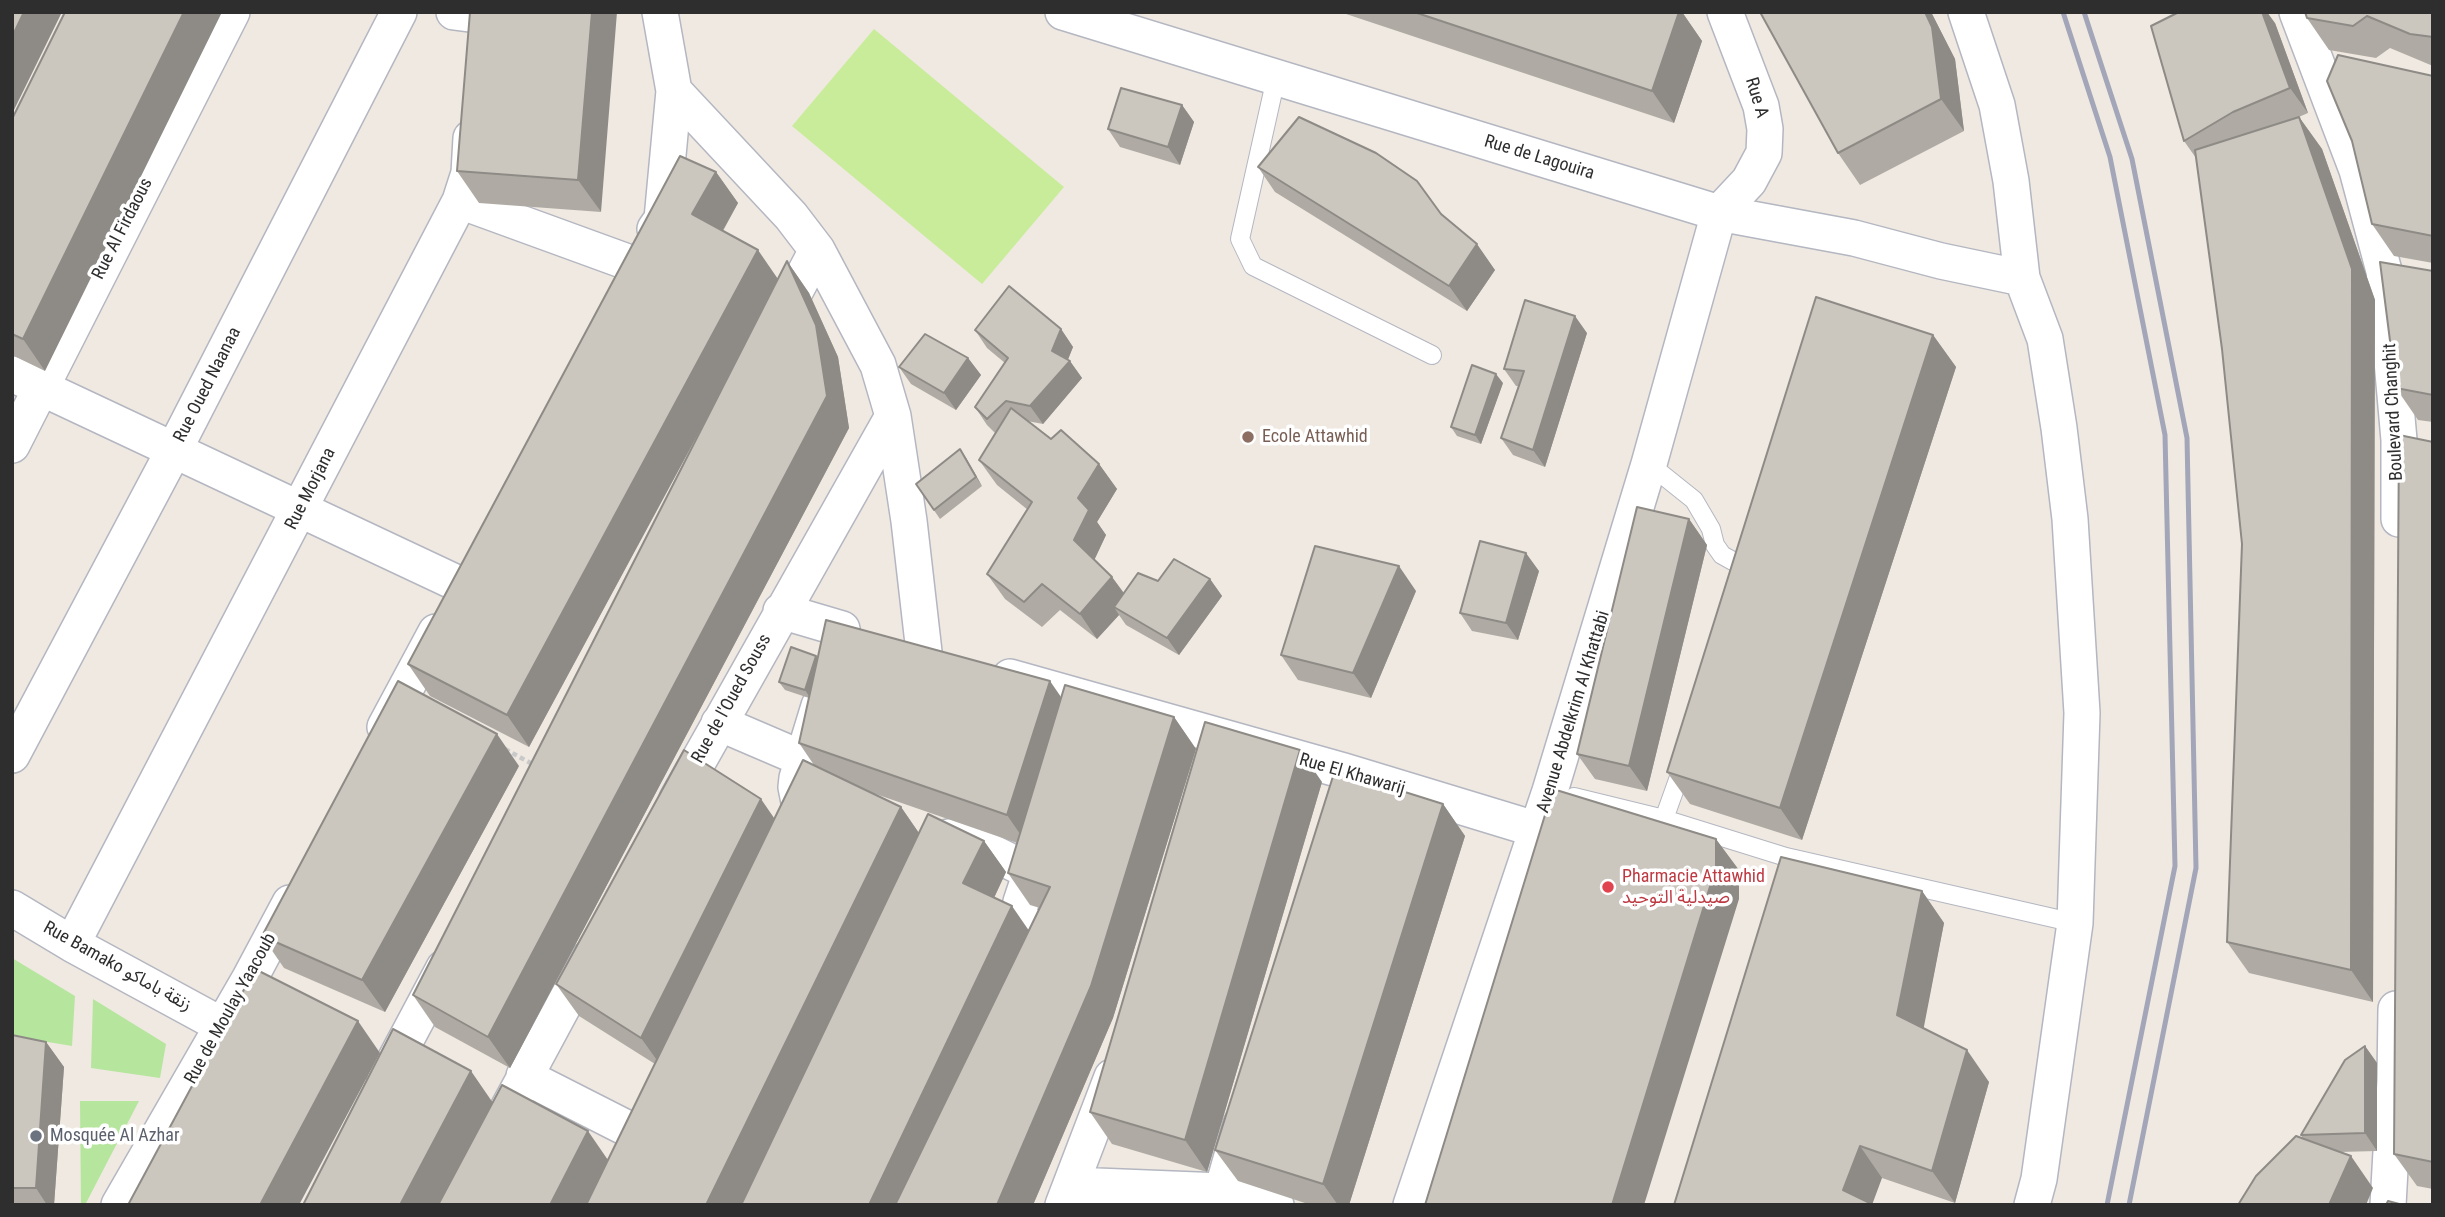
<!DOCTYPE html>
<meta charset="utf-8">
<style>
body{margin:0}
#map{position:relative;width:2445px;height:1217px;overflow:hidden;background:#efe9e1;font-family:"Roboto Condensed",sans-serif}
canvas{display:block}
.frame{position:absolute;inset:0;border:14px solid #2e2e2e;pointer-events:none}
</style>
<div id="map">
<canvas width="2445" height="1217"></canvas>
<div class="frame"></div>
</div>
<script>
const context = document.querySelector('canvas').getContext('2d');
context.lineJoin = 'round';
function paint(path, color) {
  context.fillStyle = color;
  context.fill(path, 'evenodd');
}
function stroke(path, color, width, dash) {
  context.strokeStyle = color;
  context.lineWidth = width;
  context.lineCap = dash ? 'butt' : 'round';
  context.setLineDash(dash || []);
  context.stroke(path);
}
function write(font, color, halo, rows, align = 'center') {
  context.font = font + ' "Roboto Condensed","Noto Sans Arabic",sans-serif';
  context.lineWidth = 7;
  context.setLineDash([]);
  context.textBaseline = 'middle';
  context.strokeStyle = halo;
  context.fillStyle = color;
  for (const [text, x, y, turn = 0] of rows) {
    context.save();
    context.translate(x, y);
    context.rotate((+turn || 0) * Math.PI / 180);
    context.textAlign = isNaN(turn) ? turn : align;
    if (halo) context.strokeText(text, 0, 0);
    context.fillText(text, 0, 0);
    context.restore();
  }
}
paint(new Path2D(`
 M12,958L75,996L72,1046L12,1036Z
 M93,999L166,1044L160,1078L91,1068Z
 M80,1101H139L85,1205H81Z`), '#b6e59e');
paint(new Path2D(`
 M874,29L1064,187L982,284L792,126Z`), '#c9ec9a');
const lane = new Path2D(`
 M1276,78L1240,239L1253,266L1432,355
 M1649,464L1694,500L1711,529L1715,545L1722,555L1740,565V579
 M1574,797L1664,819L1786,857L2075,923
 M1664,819L1684,763`);
const street = new Path2D(`
 M454,12L477,15
 M1063,12L1719,213L1854,238L1941,261L2022,278
 M1966,12L1997,105L2011,181L2022,278L2045,339L2059,428L2070,519L2082,713L2075,923L2039,1179L2032,1205
 M2297,12L2357,170L2384,271L2399,440V519
 M674,91L791,216L817,250L878,365L893,416L909,521L924,652
 M460,201L633,264
 M655,229L662,219L674,91L660,12
 M779,322L817,250
 M12,374L461,585
 M12,445L232,12
 M781,611L842,629
 M1010,677L1344,771L1538,830
 M719,723L803,759
 M385,727L436,632
 M12,755L174,450L399,12
 M677,799L893,416
 M800,807L796,787L797,778L819,706
 M949,837L959,836L1031,872L1021,902L1019,911L1022,921L1050,939L1040,960
 M12,908L72,944L223,1026
 M72,944L460,201L469,173L471,138
 M524,1076L644,1137
 M385,1079L444,968
 M1241,1124L1222,1191L1276,1205
 M1072,1185L1222,1191
 M119,1205L250,978L290,903
 M456,1205L589,958
 M1063,1205L1112,1077
 M1411,1205L1550,791L1649,464L1719,213L1749,181L1764,153L1765,129L1761,106L1725,12
 M2388,1205L2395,1080L2396,1009`);
stroke(lane, '#b4b7c1', 20);
stroke(street, '#b4b7c1', 38);
stroke(new Path2D(`
 M505,749L534,765`), '#c9c9c9', 4.5, [5, 3.5]);
stroke(lane, '#fff', 18);
stroke(street, '#fff', 35);
stroke(new Path2D(`
 M2063,12L2110,157L2165,435L2175,866L2107,1205
 M2084,12L2132,159L2187,438L2196,868L2129,1205`), '#a3a6b8', 5);
paint(new Path2D(`
 M470,12L601,212L479,203L457,171Z
 M1340,12H1682L1702,41L1674,123Z
 M1760,12H1931L1955,59L1964,131L1860,185L1838,153Z
 M2433,12V66L2390,48L2376,58L2329,50L2307,18Z
 M2275,23L2308,113L2294,119L2299,117L2322,149L2375,300L2373,1002L2249,973L2227,942L2242,544L2222,349L2196,158L2184,141Z
 M2433,76V263L2394,256L2372,224L2352,141Z
 M1182,105L1194,122L1180,165L1120,147L1108,129Z
 M12,119L45,371L12,355Z
 M1258,167L1441,214L1495,270L1467,311L1275,192Z
 M716,172L738,203L723,231L778,279L787,261L809,293L838,357L849,428L510,1068L435,1027L413,995L715,403L529,747L430,696L408,664Z
 M2433,271V422L2418,420L2396,388Z
 M1061,329L1073,347L1068,359L1082,378L1043,424L1027,421L1051,439L1099,464L1117,489L1097,522L1106,535L1094,560L1112,577L1124,593L1158,581L1210,579L1222,596L1179,655L1126,625L1119,615L1097,639L1060,610L1042,627L1005,599L987,574L1028,510L997,485L979,460L995,433L987,425L975,407L1005,363L987,348L975,330Z
 M1587,333L1545,467L1513,455L1501,438L1518,386H1516L1504,369Z
 M1933,335L1956,367L1802,840L1690,804L1667,772Z
 M968,358L981,375L956,410L911,384L899,367Z
 M1503,383L1481,444L1457,436L1451,427Z
 M2433,442V1189L2417,1186L2394,1154Z
 M966,458L982,486L940,519L916,484Z
 M1689,519L1707,545L1647,791L1595,779L1577,754Z
 M1539,571L1518,640L1472,631L1460,613Z
 M1416,591L1371,698L1298,680L1281,655Z
 M816,656L818,658L1061,697L1174,717L1196,749L1113,1018L1033,1205H303L492,1102L608,1159L655,1064L579,1016L556,984L774,818L814,765L799,743L809,698L785,690L779,682ZM867,791L1017,843L1008,873L1030,905L1040,908L1029,931L994,898L1006,872L984,841L919,833L901,807Z
 M519,766L385,1012L284,968L262,936Z
 M1322,782L1207,1172L1112,1144L1090,1112Z
 M1443,804L1465,836L1349,1205H1311L1238,1181L1215,1150Z
 M1922,891L1944,923L1923,1028L1989,1082L1955,1203L1882,1178L1674,1205Z
 M12,1035L46,1042L64,1067L54,1205H12Z
 M2365,1046L2377,1063V1151L2339,1152L2373,1188L2303,1139L2301,1135Z`), '#afaba4');
paint(new Path2D(`
 M24,12H62L12,114V37Z
 M184,12H222L45,371L23,339Z
 M592,12H617L601,212L578,180Z
 M1679,12H1682L1702,41L1674,123L1652,91Z
 M1925,12H1931L1955,59L1964,131L1941,99Z
 M2262,12H2267L2275,23L2308,113L2290,88Z
 M1182,105L1194,122L1180,165L1168,147Z
 M2299,117L2322,149L2375,300L2373,1002L2351,970Z
 M716,172L738,203L714,246L692,214Z
 M1477,244L1495,270L1467,311L1449,286Z
 M758,250L780,282L529,747L507,715Z
 M787,261L809,293L838,357L849,428L510,1068L488,1037Z
 M1575,316L1587,333L1545,467L1533,450Z
 M1061,329L1073,347L1065,367L1070,361L1082,378L1043,424L1030,406Z
 M1933,335L1956,367L1802,840L1780,808Z
 M968,358L981,375L956,410L944,393Z
 M1496,374L1503,383L1481,444L1475,435Z
 M960,449L966,458L982,486L976,477Z
 M1099,464L1117,489L1097,522L1106,535L1092,565L1074,540L1078,498Z
 M1689,519L1707,545L1647,791L1629,766Z
 M1526,553L1539,571L1518,640L1506,623Z
 M1399,566L1416,591L1371,698L1353,673Z
 M1112,577L1130,602L1114,607L1119,615L1097,639L1080,614Z
 M1210,579L1222,596L1179,655L1167,638Z
 M816,656L823,665L811,699L805,690Z
 M1050,681L1072,713L1029,847L1007,815Z
 M1174,717L1196,749L1113,1018L1033,1205H997Z
 M497,734L519,766L385,1012L362,980Z
 M1300,750L1322,782L1207,1172L1185,1140Z
 M761,799L783,831L664,1070L641,1038Z
 M1443,804L1465,836L1349,1205H1338L1323,1184Z
 M901,807L923,839L744,1205H706Z
 M1716,839L1739,870V899L1644,1205H1612Z
 M984,841L1006,872L986,915L963,883Z
 M1922,891L1944,923L1920,1047L1897,1015Z
 M1012,906L1034,938L907,1205H869Z
 M358,1021L380,1053L299,1205H260Z
 M46,1042L64,1067L54,1205H47L36,1188Z
 M2365,1046L2377,1063V1151L2365,1133Z
 M1967,1050L1989,1082L1955,1203L1932,1171Z
 M471,1071L493,1103L439,1205H400Z
 M588,1131L610,1163L589,1205H550Z
 M1860,1146L1882,1178L1872,1205L1843,1190Z
 M2351,1156L2373,1188L2366,1205H2329Z`), '#8e8b86');
const building = new Path2D(`
 M12,12H24L12,37Z
 M65,12H184L23,339L12,334V119Z
 M470,12H592L578,180L457,171Z
 M1414,12H1679L1652,91Z
 M1760,12H1925L1932,27L1941,99L1838,153Z
 M2179,12H2262L2290,88L2233,112L2184,141L2151,26Z
 M2305,12H2433V37L2410,34L2367,16L2353,26L2307,18Z
 M2338,55L2433,76V236L2372,224L2352,141L2327,81Z
 M1121,88L1182,105L1168,147L1108,129Z
 M1299,117L1376,153L1417,181L1441,214L1477,244L1449,286L1258,167Z
 M2299,117L2352,269L2351,970L2227,942L2242,544L2222,349L2195,150Z
 M680,156L716,172L692,214L758,250L507,715L408,664Z
 M787,261L816,325L827,396L488,1037L413,995Z
 M2380,262L2433,271V395L2396,388Z
 M1009,286L1061,329L1052,351L1070,361L1030,406L1006,401L987,419L975,407L1008,358L975,330Z
 M1816,297L1933,335L1780,808L1667,772Z
 M1525,300L1575,316L1533,450L1501,438L1524,371L1504,369Z
 M925,334L968,358L944,393L899,367Z
 M1472,365L1496,374L1475,435L1451,427Z
 M1011,408L1051,439L1061,430L1099,464L1078,498L1089,510L1074,540L1112,577L1080,614L1042,584L1024,602L987,574L1032,502L979,460Z
 M2399,435L2433,442V1162L2394,1154Z
 M960,449L976,477L934,510L916,484Z
 M1637,507L1689,519L1629,766L1577,754Z
 M1480,541L1526,553L1506,623L1460,613Z
 M1315,546L1399,566L1353,673L1281,655Z
 M1174,559L1210,579L1167,638L1114,607L1138,573L1158,581Z
 M826,620L1050,681L1007,815L799,743Z
 M791,647L816,656L805,690L779,682Z
 M398,681L497,734L362,980L262,936Z
 M1065,685L1174,717L1091,986L997,1205H895L1050,887L1008,873Z
 M1205,722L1300,750L1185,1140L1090,1112Z
 M684,750L761,799L641,1038L556,984Z
 M803,760L901,807L706,1205H586Z
 M1335,770L1443,804L1323,1184L1215,1150Z
 M1553,789L1716,839V867L1612,1205H1425Z
 M928,814L984,841L963,883L1012,906L869,1205H741Z
 M1781,857L1922,891L1897,1015L1967,1050L1932,1171L1860,1146L1843,1190L1874,1205H1674Z
 M255,969L358,1021L260,1205H128Z
 M393,1029L471,1071L400,1205H303Z
 M12,1035L46,1042L36,1188H12Z
 M2365,1046V1133L2301,1135L2345,1060Z
 M502,1085L588,1131L550,1205H438Z
 M2296,1136L2351,1156L2329,1205H2238L2256,1176Z
 M2388,1201L2403,1205H2386Z`);
paint(building, '#cbc7bf');
stroke(building, '#8e8b86', 2);
for (const [x, y, r, color] of [
 [1248,437,7,"#8d6e63"],
 [1608,887,7,"#e0444e"],
 [36,1136,7,"#6b7280"]
]) {
  const dot = new Path2D();
  dot.arc(x, y, r, 0, 2 * Math.PI);
  context.fillStyle = color;
  context.fill(dot);
  stroke(dot, '#fff', 2.5);
}
write('18px', '#2e2e2e', '#fff', [
 ["Rue A",1756,98,73],
 ["Rue de Lagouira",1539,158,17],
 ["Rue Al Firdaous",123,229,-63],
 ["Rue Oued Naanaa",208,385,-63],
 ["Boulevard Changhit",2394,412,-93],
 ["Rue Morjana",311,489,-63],
 ["Rue de l'Oued Souss",732,699,-61],
 ["Avenue Abdelkrim Al Khattabi",1574,712,-73],
 ["Rue El Khawarij",1352,775,16],
 ["Rue Bamako زنقة باماكو",117,967,29],
 ["Rue de Moulay Yaacoub",231,1009,-61]
]);
write('18px', '#785e54', '#fff', [
 ["Ecole Attawhid",1262,437]
], 'left');
write('18px', '#be3a42', '#fff', [
 ["Pharmacie Attawhid",1622,877],
 ["صيدلية التوحيد",1622,898]
], 'left');
write('18px', '#5b616d', '#fff', [
 ["Mosquée Al Azhar",50,1136]
], 'left');
</script>
